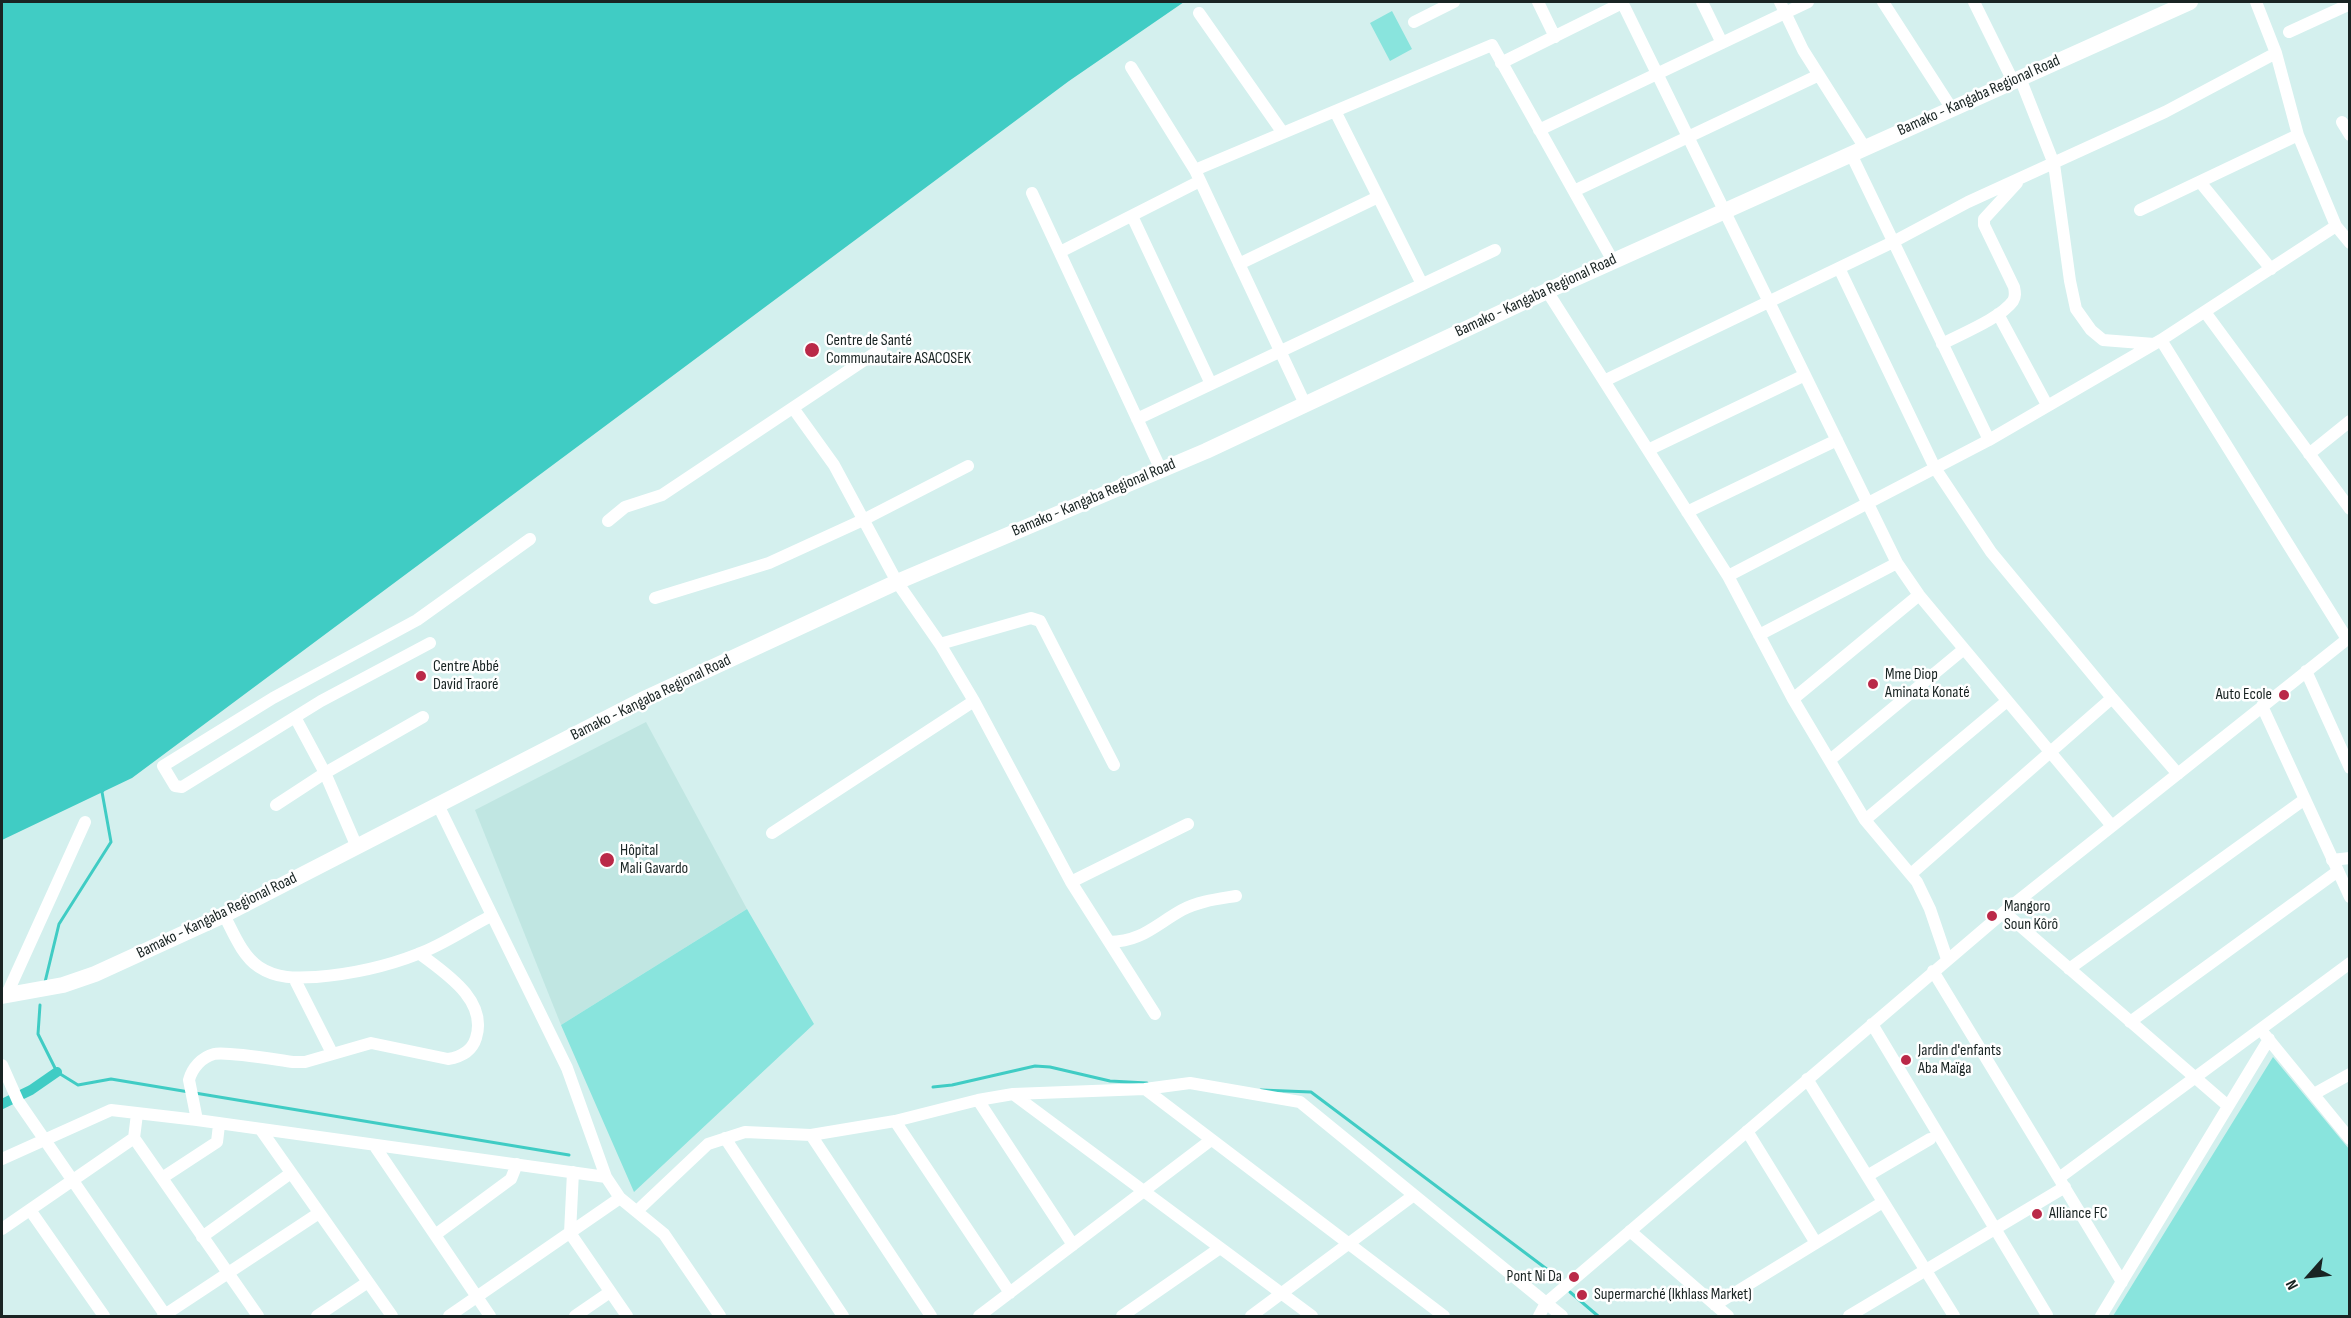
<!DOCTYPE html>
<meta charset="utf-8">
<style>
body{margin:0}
#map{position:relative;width:2351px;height:1318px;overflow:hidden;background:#d4f0ee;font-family:"Sofia Sans Condensed",sans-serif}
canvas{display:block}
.frame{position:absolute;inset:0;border:3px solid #192423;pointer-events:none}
.north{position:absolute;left:2279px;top:1246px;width:60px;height:60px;-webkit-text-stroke:4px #fff;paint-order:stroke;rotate:243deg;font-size:16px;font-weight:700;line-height:24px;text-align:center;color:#192423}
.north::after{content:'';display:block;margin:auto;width:21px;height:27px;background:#192423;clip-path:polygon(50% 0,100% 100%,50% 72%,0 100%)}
</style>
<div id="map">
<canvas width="2351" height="1318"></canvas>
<div class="frame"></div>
<div class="north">N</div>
</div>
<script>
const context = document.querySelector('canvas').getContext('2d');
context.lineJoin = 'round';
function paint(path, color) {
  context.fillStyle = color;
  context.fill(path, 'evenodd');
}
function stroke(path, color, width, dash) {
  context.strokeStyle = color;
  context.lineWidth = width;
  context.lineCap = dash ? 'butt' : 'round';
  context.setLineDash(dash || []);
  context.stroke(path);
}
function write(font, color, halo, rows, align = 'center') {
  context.font = font + ' "Sofia Sans Condensed",sans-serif';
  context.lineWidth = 5;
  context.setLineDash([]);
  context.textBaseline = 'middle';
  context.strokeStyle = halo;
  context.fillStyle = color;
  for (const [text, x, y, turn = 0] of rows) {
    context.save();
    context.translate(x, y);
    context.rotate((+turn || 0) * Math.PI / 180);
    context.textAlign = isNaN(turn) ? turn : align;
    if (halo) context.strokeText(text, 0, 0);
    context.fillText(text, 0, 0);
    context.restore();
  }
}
paint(new Path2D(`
 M646,722L747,909L561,1025L475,810Z`), '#c0e6e2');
paint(new Path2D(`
 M1392,11L1412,49L1390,61L1370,23Z
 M747,909L814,1024L634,1192L561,1025Z
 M2273,1057L2349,1149V1316H2113Z`), '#89e4dd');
paint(new Path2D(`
 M2,2H1184L1069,81L132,778L2,840Z`), '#40ccc4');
stroke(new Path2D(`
 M45,982L59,924L111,842L102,792L104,789
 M40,1005L38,1034L57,1072L78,1085L111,1079L189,1092
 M933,1087L952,1085L1035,1066L1050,1067L1110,1081L1147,1083
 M1261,1090L1311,1092L1560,1279
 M195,1093L569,1155
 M1570,1292L1598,1316`), '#40ccc4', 3);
stroke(new Path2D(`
 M2,1104L31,1090L57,1072`), '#40ccc4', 10);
stroke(new Path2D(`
 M1538,2L1555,37
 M1622,2L1897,563L1919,595L2112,826
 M1702,2L1722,43
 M1780,2L1803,50L1865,148
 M1883,2L1952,109
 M1974,2L2013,81
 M2256,2L2276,53L2298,135L2336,226L2350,243
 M1199,13L1283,133
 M1414,22L1454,2
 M2289,32L2350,4
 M1501,63L1622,3
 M1131,67L1195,170L1305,404
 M2020,78L2054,164L2070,281L2076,309L2091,330L2103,340L2154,344
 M1335,111L1422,284
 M2342,122L2350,135
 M1539,130L1808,2
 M1851,154L1989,440
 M1195,170L1492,45L1613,261
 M2200,182L2271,269
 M1574,191L1819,75
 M1032,193L1161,470
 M2140,210L2298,135
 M1132,216L1211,384
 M1060,252L1200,181
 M1239,264L1378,197
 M1839,268L1935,468L1991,552L2112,698L2178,774
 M1547,291L1728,576L1793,699L1865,820L1917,882L1930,909L1947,959
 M2205,312L2350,509
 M1998,314L2047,405
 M2161,340L2347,639
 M1942,344C1961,334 2001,318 2013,301C2016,296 2015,292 2014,287L1984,225V219L2017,183
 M1604,381L1893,242L1968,202L2165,112L2276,53
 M793,408L834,465L897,582L940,644L974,701L1071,882L1155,1014
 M1137,419L1495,250
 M1648,450L1805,375
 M2309,454L2350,421
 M1687,512L1837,440
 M608,521L625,507L662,495L881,349
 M1728,576L1989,440L2161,340L2336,226
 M655,598L769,563L863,520L968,466
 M1759,635L1897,563
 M430,643L321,701L182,787L175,786L163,766L273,698L417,620L530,539
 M940,644L1031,618L1040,621L1114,765
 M2306,671L2350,768
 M1793,699L1919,595
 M2262,706L2350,897
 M1830,760L1964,649
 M276,805L325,773L295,717
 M438,805L567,1068L606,1177L620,1198L664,1234L720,1316
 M1865,820L2007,701
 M772,833L974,701
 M357,847L325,773L423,717
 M2332,860L2350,858
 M1911,874L2112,698
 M1071,882L1188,824
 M2004,912L2228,1106
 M224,915C233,932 242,956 259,967C277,979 296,978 316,977C352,974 385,967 418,954C443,945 467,928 491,916
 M1109,942C1141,942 1155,925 1182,910C1199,901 1218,899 1236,896
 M2069,969L2305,799
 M1933,971L2122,1282
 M294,978L332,1053
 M7,994L85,822
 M2130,1022L2338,871
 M1872,1024L2047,1315
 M2265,1035L2350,1139
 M2,1065L18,1101L166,1316
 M1807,1079L1954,1316
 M1145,1089L1444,1316
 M1013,1094L1312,1316
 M2314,1094L2350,1074
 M978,1100L1073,1245
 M137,1114L134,1138L258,1316
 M197,1120L189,1080C192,1068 202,1057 214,1054C227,1051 277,1060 293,1062H305L371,1043L448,1059C461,1057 472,1051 476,1038C488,1000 445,973 420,954
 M895,1121L1010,1293
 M261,1130L392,1316
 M1747,1131L1816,1243
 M811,1135L931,1316
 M725,1138L843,1316
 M374,1145L490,1316
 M2,1159L111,1110L197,1120L606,1177
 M573,1172L570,1233L627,1316
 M1867,1176L1930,1139
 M162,1178L217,1142L219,1125
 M2059,1178L2350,963
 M30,1210L104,1316
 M637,1211L708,1144L745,1132L811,1135L895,1121L978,1100L1013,1094L1145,1089L1190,1083L1300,1102L1562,1316
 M2,1229L134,1138
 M1630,1231L1728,1316
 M435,1235L511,1179L517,1164
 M202,1237L291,1173
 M1715,1305L1883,1202
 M163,1316L319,1213
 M317,1316L368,1282
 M449,1316L620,1198
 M575,1316L610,1292
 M979,1316L1211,1140
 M1122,1316L1220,1248
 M1251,1316L1414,1195
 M1539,1316L1546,1303L2004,912L2350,637
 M1849,1316L2065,1187
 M2101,1316L2269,1039`), '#fff', 12);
stroke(new Path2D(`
 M2,996L63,985L95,974L224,915L642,700L897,582L1206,451L1547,291L2190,2`), '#fff', 16);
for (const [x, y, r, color] of [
 [812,350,8,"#ba2948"],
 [421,676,6,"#ba2948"],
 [1873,684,6,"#ba2948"],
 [2284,695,6,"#ba2948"],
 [607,860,8,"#ba2948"],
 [1992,916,6,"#ba2948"],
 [1906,1060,6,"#ba2948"],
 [2037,1214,6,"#ba2948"],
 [1574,1277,6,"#ba2948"],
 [1582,1295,6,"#ba2948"]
]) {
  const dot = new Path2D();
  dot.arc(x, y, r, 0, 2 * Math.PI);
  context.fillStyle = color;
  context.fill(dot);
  stroke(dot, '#fff', 2);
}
write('16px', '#192423', '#fff', [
 ["Bamako - Kangaba Regional Road",1979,96,-24],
 ["Bamako - Kangaba Regional Road",1536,296,-25],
 ["Bamako - Kangaba Regional Road",1094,498,-23],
 ["Bamako - Kangaba Regional Road",651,698,-26],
 ["Bamako - Kangaba Regional Road",217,916,-26]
]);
write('16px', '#192423', '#fff', [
 ["Centre de Santé",826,341],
 ["Communautaire ASACOSEK",826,359],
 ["Centre Abbé",433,667],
 ["David Traoré",433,685],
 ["Mme Diop",1885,675],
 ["Aminata Konaté",1885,693],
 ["Auto Ecole",2272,695,"right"],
 ["Hôpital",620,851],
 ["Mali Gavardo",620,869],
 ["Mangoro",2004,907],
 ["Soun Kôrô",2004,925],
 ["Jardin d'enfants",1918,1051],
 ["Aba Maïga",1918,1069],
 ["Alliance FC",2049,1214],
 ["Pont Ni Da",1562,1277,"right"],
 ["Supermarché (Ikhlass Market)",1594,1295]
], 'left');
</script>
